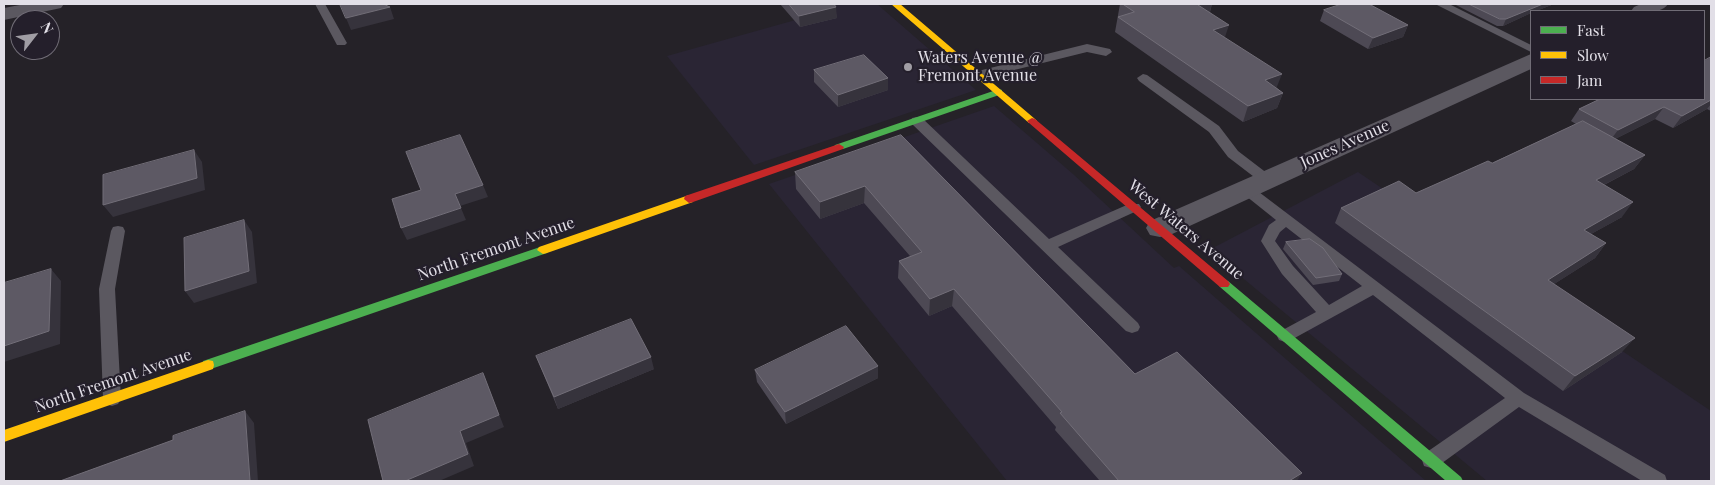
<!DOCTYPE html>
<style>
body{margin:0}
#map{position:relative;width:1715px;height:485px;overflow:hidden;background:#252228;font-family:"Playfair Display",serif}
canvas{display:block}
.frame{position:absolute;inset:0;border:5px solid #e2dfe7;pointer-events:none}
.legend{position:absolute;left:1530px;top:10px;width:175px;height:90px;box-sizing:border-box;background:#241f2b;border:1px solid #706c76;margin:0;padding:6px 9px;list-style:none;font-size:15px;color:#e2dfe7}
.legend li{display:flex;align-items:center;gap:10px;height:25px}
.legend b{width:25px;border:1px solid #706c76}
.north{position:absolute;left:10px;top:10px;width:50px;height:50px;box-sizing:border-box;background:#241f2b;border:1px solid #706c76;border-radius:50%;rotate:60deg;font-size:14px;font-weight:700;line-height:20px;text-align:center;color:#e2dfe7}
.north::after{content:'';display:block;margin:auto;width:18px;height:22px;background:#a09da4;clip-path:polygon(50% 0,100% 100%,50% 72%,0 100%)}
</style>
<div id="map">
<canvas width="1715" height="485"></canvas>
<div class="frame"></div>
<ul class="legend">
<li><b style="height:6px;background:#4caf50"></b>Fast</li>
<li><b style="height:6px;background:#ffc107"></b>Slow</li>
<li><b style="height:6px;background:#c62828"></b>Jam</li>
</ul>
<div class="north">N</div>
</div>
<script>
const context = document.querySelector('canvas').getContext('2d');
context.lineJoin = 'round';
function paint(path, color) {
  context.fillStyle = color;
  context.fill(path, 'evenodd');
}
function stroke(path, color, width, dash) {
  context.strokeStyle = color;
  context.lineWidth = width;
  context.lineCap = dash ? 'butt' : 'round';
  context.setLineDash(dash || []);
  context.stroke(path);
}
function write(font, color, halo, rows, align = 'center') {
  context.font = font + ' "Playfair Display",serif';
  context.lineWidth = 4.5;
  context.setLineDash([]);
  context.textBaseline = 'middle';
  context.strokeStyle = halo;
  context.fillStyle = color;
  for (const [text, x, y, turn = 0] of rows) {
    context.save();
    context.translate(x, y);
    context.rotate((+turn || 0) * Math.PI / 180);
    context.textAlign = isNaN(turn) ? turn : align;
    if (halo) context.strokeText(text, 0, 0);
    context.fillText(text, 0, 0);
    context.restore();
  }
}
paint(new Path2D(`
 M816,4H877L976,90L754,165L667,56L824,12Z
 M994,106L1073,174L1174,268L1179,266L1426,481H1007L769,184Z
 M1358,172L1711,411V481H1487L1209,250Z`), '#2a2534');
paint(new Path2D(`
 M315,4H325L347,43L345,45H337Z
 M1435,4H1449L1531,45V52Z
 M1087,44L1110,49L1112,52L1106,56L1087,52L978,79L972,75L974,72Z
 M1143,74L1147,75L1219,126L1238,151L1272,177L1274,180L1272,183H1262L1228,157L1209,132L1139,81L1137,78Z
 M917,117L922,118L1049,239L1129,204H1139L1141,207L1139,210L1058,247L1138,323L1140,327L1138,331L1132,333L1126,331L912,124L911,121L912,118Z
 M1246,184L1251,186L1524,393L1665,475L1667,481H1642L1519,407L1438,466L1431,468L1424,466L1422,460L1424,454L1505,398L1373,295L1291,340L1285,342L1279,340L1277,336L1279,332L1316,312L1282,274L1261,241L1269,225L1276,220L1241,192L1239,189L1241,186ZM1286,227L1362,286L1329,305L1293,266L1275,241L1280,232Z
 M118,226L123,227L125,231L115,289L121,399L118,404L112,406L106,404L103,399L99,289L111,231L113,227Z`), '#5b5860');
paint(new Path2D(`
 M25,4H64L61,8L4,20V8Z
 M1641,4H1668C1660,15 1643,11 1631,11L1634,7Z
 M1531,54V69L1170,235L1160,237L1150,235L1146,228L1150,221Z`), '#5b5860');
paint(new Path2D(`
 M999,89L1002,90V94L843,149H835L834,147L835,145Z
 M543,246L547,247L549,250L547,253L208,370L203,369L202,365L203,361Z
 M1224,280L1228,281L1461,477L1463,481H1446L1220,287L1218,284L1220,281Z`), '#4caf50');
paint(new Path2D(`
 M891,4H900L1035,119L1037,121L1035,123H1029Z
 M689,195L693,196L694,199L693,202L547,253L543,254L537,250L539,247Z
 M208,360L213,361L214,365L213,369L4,442V430Z`), '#ffc107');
paint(new Path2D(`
 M1032,118L1035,119L1228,281L1230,284L1228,287H1220L1029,123L1027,121Z
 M839,144L844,147L843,149L693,202L689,203L684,199L685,196Z`), '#c62828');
paint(new Path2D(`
 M780,4H834L837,18L800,27Z
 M1120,4H1212L1210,12L1225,38L1277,88L1283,93L1277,108L1243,122L1115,32Z
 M1454,4H1554L1536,11H1531V13L1503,26H1497Z
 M1324,10L1408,25L1403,37L1368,49L1320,21Z
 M1711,57V111L1707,109L1673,128L1655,119L1615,139L1645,155L1634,169L1604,185L1622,217L1591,234L1606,243L1595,258L1554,284L1622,352L1563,391L1335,223L1341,208L1416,193L1492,163L1576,124L1571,121L1579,109L1704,99Z
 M814,70L888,90L838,107L814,82Z
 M901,135L1135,374L1297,481H1100L1055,430L1056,427L952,306L929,316L898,278L899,261L910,256L864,203L820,219L796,189L795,172Z
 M1286,242L1342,274L1339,281L1313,285L1283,249Z
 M536,356L654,369L558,409Z
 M755,370L878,378L786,424L757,382Z`), '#4d4954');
paint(new Path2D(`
 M1202,4H1212L1209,14L1198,5Z
 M1543,4H1554L1536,11H1531V13L1503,26L1506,19Z
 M390,7L394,19L351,30L346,18Z
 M836,7L837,18L800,27L799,16Z
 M1229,25L1224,40L1213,30Z
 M1408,25L1403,37L1368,49L1373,38Z
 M1282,74L1276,89L1265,80Z
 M888,78V90L838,107V95Z
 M1283,93L1277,108L1243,122L1248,106Z
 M1711,100V104L1707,109L1673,128L1682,116Z
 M1664,107L1655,119L1609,142L1618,130Z
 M194,150L202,162L205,190L113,217L103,205Z
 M1645,155L1634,169L1586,194L1596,180Z
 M483,185L488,197L460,206L455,194Z
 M865,186L864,203L820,219V202Z
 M1633,202L1622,217L1573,244L1584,230Z
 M461,208L466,220L407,240L401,228Z
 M244,220L252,232L257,283L194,303L185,291Z
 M1606,243L1595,258L1537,295L1548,280Z
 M51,269L61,281L60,344L4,362V346Z
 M954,289L952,306L929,316L930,299Z
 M1635,338L1622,352L1563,391L1575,376Z
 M651,357L654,369L558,409L554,397Z
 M878,366V378L786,424L785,412Z
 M483,373L504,427L466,443L474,466L439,481H405L460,431Z
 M245,411L254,423L258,481H250Z
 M1302,473L1297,481H1289Z`), '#36333c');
const building = new Path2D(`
 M340,4H383L390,7L346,18Z
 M789,4H834L836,7L799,16Z
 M1123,4H1202L1198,5L1229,25L1213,30L1282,74L1265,80L1283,93L1248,106L1118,17L1134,12Z
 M1342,4H1369L1408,25L1373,38L1324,10Z
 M1469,4H1543L1506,19H1500Z
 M864,55L888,78L838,95L814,70Z
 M1711,57V100L1682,116L1664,107L1618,130L1579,109L1600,99H1704V61Z
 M1583,121L1645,155L1596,180L1633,202L1584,230L1606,243L1548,280L1635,338L1575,376L1341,208L1399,181L1416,193L1488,161L1492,163Z
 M460,135L483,185L455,194L461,208L401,228L392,199L421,190L406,152Z
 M901,135L1135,374L1177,352L1302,473L1289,481H1119L1060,413L1062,412L954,289L930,299L899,261L922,252L865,186L820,202L795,172Z
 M194,150L197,178L103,205V175Z
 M244,220L249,271L185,291L184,238Z
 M1310,239L1323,248L1342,274L1316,278L1286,242Z
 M51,269L49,331L4,346V283Z
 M631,319L651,357L554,397L536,356Z
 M846,326L878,366L785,412L755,370Z
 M483,373L499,415L460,431L468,454L405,481H383L368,420Z
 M245,411L250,481H60L173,440V436Z`);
paint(building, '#5d5964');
stroke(building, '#726e78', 1);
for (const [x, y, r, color] of [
 [908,67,5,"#a09da4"]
]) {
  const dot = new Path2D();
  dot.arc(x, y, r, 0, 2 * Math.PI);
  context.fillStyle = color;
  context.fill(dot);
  stroke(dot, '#241f2b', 2);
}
write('16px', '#e2dfe7', '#241f2b', [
 ["Waters Avenue @",918,58],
 ["Fremont Avenue",918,76]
], 'left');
write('16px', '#e2dfe7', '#241f2b', [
 ["Jones Avenue",1345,144,-24],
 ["West Waters Avenue",1186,230,40],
 ["North Fremont Avenue",496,249,-19],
 ["North Fremont Avenue",113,381,-19]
]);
</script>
